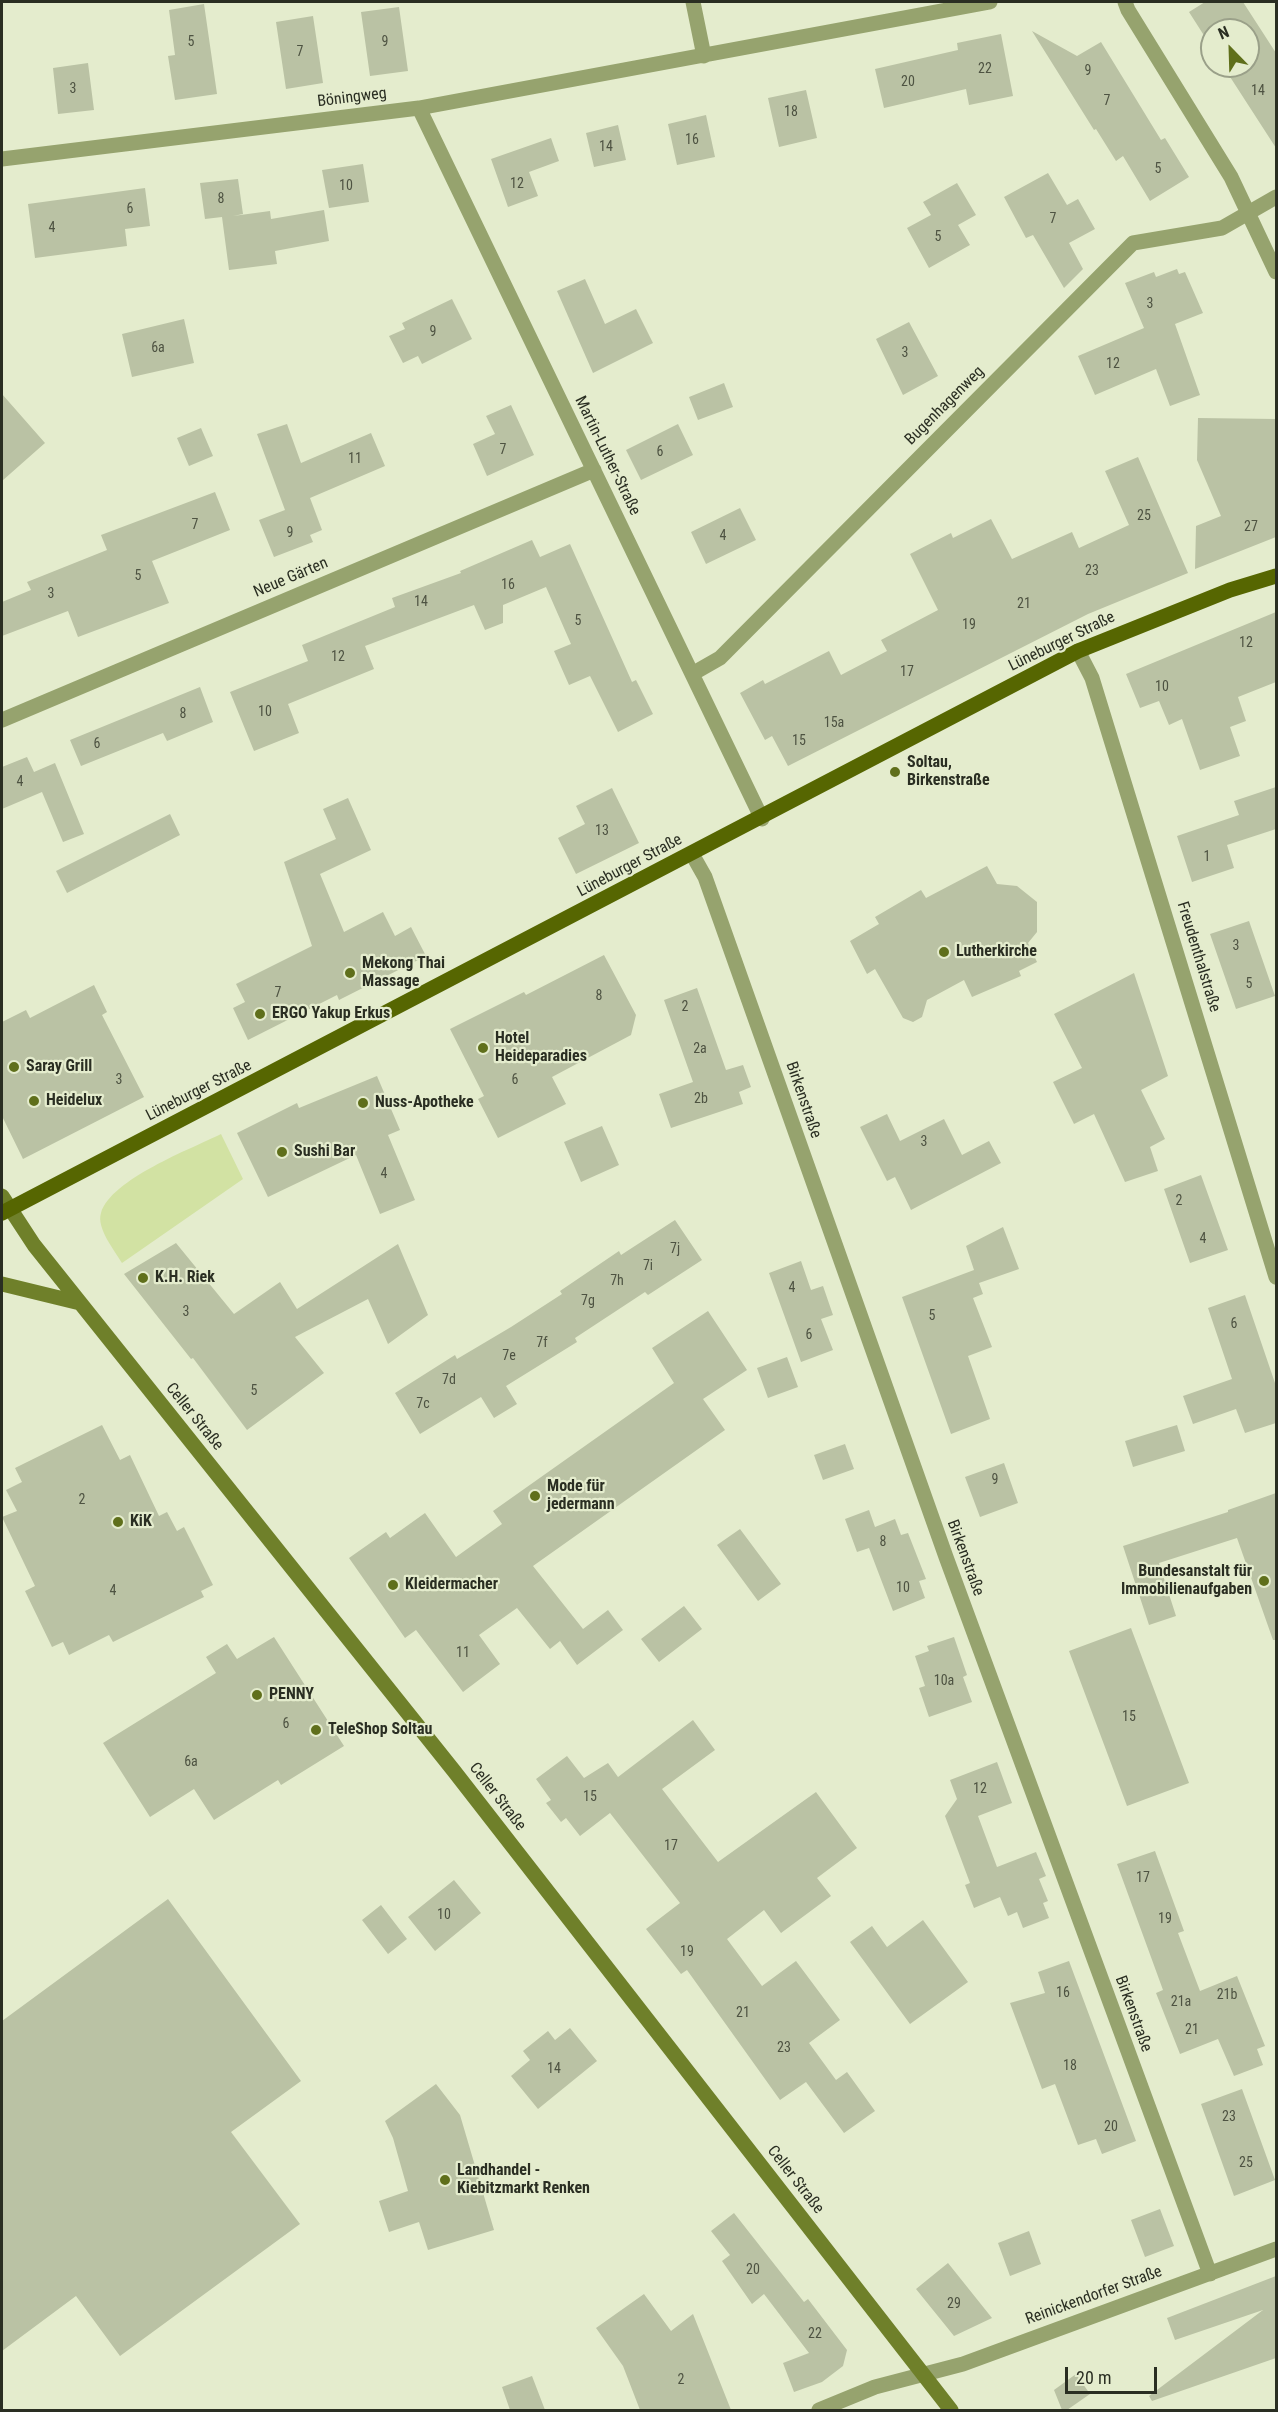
<!DOCTYPE html>
<meta charset="utf-8">
<style>
body{margin:0}
#map{position:relative;width:1278px;height:2412px;overflow:hidden;background:#e4eccd;font-family:"Roboto Condensed",sans-serif}
canvas{display:block}
.frame{position:absolute;inset:0;border:3px solid #2a2e22;pointer-events:none}
.north{position:absolute;left:1200px;top:18px;width:60px;height:60px;box-sizing:border-box;background:#e4eccd;border:2px solid #9aa089;border-radius:50%;rotate:337deg;font-size:16px;font-weight:700;line-height:24px;text-align:center;color:#2a2e22}
.north::after{content:'';display:block;margin:auto;width:21px;height:27px;background:#5f6f1b;clip-path:polygon(50% 0,100% 100%,50% 72%,0 100%)}
.scale{position:absolute;left:1065px;top:2367px;width:92px;height:27px;box-sizing:border-box;border:3px solid #2a2e22;border-top:0;padding-left:8px;font-size:18px;line-height:21px;white-space:nowrap;color:#2a2e22;-webkit-text-stroke:4px #e4eccd;paint-order:stroke}
</style>
<div id="map">
<canvas width="1278" height="2412"></canvas>
<div class="frame"></div>
<div class="north">N</div>
<div class="scale">20 m</div>
</div>
<script>
const context = document.querySelector('canvas').getContext('2d');
context.lineJoin = 'round';
function paint(path, color) {
  context.fillStyle = color;
  context.fill(path, 'evenodd');
}
function stroke(path, color, width, dash) {
  context.strokeStyle = color;
  context.lineWidth = width;
  context.lineCap = dash ? 'butt' : 'round';
  context.setLineDash(dash || []);
  context.stroke(path);
}
function write(font, color, halo, rows, align = 'center') {
  context.font = font + ' "Roboto Condensed",sans-serif';
  context.lineWidth = 4.5;
  context.setLineDash([]);
  context.textBaseline = 'middle';
  context.strokeStyle = halo;
  context.fillStyle = color;
  for (const [text, x, y, turn = 0] of rows) {
    context.save();
    context.translate(x, y);
    context.rotate((+turn || 0) * Math.PI / 180);
    context.textAlign = isNaN(turn) ? turn : align;
    if (halo) context.strokeText(text, 0, 0);
    context.fillText(text, 0, 0);
    context.restore();
  }
}
paint(new Path2D(`
 M221,1134L243,1179L122,1263C115,1251 96,1228 101,1213C111,1179 191,1149 221,1134Z`), '#d2e2a3');
paint(new Path2D(`
 M1205,2H1243L1276,53V148L1223,66H1248V30H1212V48L1189,12Z
 M204,4L217,94L175,100L168,56L175,55L169,10Z
 M399,7L408,71L370,76L361,12Z
 M313,16L323,83L286,89L276,22Z
 M1032,31L1077,56L1101,42L1161,140L1165,138L1189,177L1150,201L1123,156L1116,161L1096,129L1094,130Z
 M1001,34L1013,96L969,105L966,89L884,108L875,69L958,50L957,43Z
 M88,63L94,110L58,114L53,68Z
 M806,90L817,138L779,147L768,98Z
 M706,115L715,157L677,165L668,124Z
 M618,125L626,160L594,167L586,133Z
 M551,138L559,161L529,172L538,196L508,207L491,159Z
 M363,164L369,202L329,208L322,170Z
 M1048,173L1067,205L1078,199L1095,229L1069,243L1083,269L1064,288L1033,235L1026,238L1004,197Z
 M238,179L243,214L233,216L270,211L271,219L324,210L329,241L275,251L277,264L229,270L222,217L205,219L200,183Z
 M957,183L976,215L958,225L970,245L929,268L907,228L931,215L923,202Z
 M145,188L150,226L125,229L127,246L35,258L28,204Z
 M1177,269L1179,274L1185,272L1203,313L1175,324L1200,395L1170,406L1156,369L1095,395L1078,356L1144,328L1125,283L1154,272L1156,277Z
 M585,279L605,324L636,309L653,343L593,373L557,291Z
 M452,299L472,339L422,364L418,356L403,363L389,336L405,329L402,323Z
 M184,319L194,363L132,377L122,334Z
 M909,322L938,376L903,395L876,339Z
 M724,383L733,407L698,420L689,397Z
 M2,394L45,443L2,481Z
 M511,405L534,455L487,476L473,444L495,434L486,416Z
 M1198,418L1276,419V537L1195,569L1196,526L1221,516L1197,460Z
 M287,424L301,463L371,433L385,466L310,498L322,530L310,535L313,542L274,557L259,520L285,510L257,434Z
 M678,424L693,455L641,480L626,450Z
 M201,428L213,456L189,466L177,438Z
 M1138,457L1188,573L1088,614L788,766L772,736L765,740L740,693L763,680L765,684L829,651L841,675L887,651L881,640L938,610L910,554L951,533L953,538L991,519L1012,559L1072,532L1079,548L1129,525L1105,471Z
 M215,492L230,530L152,561L169,603L78,637L68,611L2,636V602L31,590L27,582L107,550L101,535Z
 M740,508L756,540L706,564L691,532Z
 M532,540L540,557L570,544L632,682L636,680L653,714L618,732L590,676L569,685L554,651L571,644L546,587L503,605V623L485,630L474,605L365,646L374,669L288,704L299,733L254,751L230,692L308,661L302,645L395,607L392,598L461,573L460,571Z
 M1276,612V682L1238,697L1246,721L1230,727L1240,756L1200,770L1182,719L1169,725L1159,701L1140,708L1126,674Z
 M200,687L213,722L167,741L163,733L81,766L70,740Z
 M27,757L34,772L55,763L84,834L63,842L42,792L2,809V767Z
 M1276,787V829L1227,845L1234,868L1192,882L1177,836L1239,815L1234,801Z
 M612,788L639,843L576,874L558,838L585,824L576,806Z
 M348,798L371,850L320,874L344,932L383,912L395,936L411,927L426,956L339,1000L337,995L248,1040L233,1008L245,1002L236,984L312,946L284,862L336,839L323,809Z
 M170,814L180,835L67,893L56,871Z
 M987,866L997,884L1017,886L1037,902V932L1028,943L1037,962L1019,971L1021,976L972,997L964,980L927,1000L922,1017L913,1022L903,1018L875,969L867,974L850,941L879,924L875,917L921,890L926,898Z
 M1249,921L1275,996L1236,1009L1210,934Z
 M604,955L636,1015L631,1035L552,1077L566,1104L498,1138L478,1099L484,1096L450,1029L524,992L526,995Z
 M1134,973L1168,1076L1141,1090L1165,1139L1150,1147L1158,1171L1125,1182L1094,1114L1074,1124L1053,1082L1082,1068L1054,1014Z
 M94,985L107,1012L102,1015L144,1097L23,1159L2,1116V1022L26,1010L30,1018Z
 M697,988L726,1070L743,1065L751,1087L739,1092L743,1104L671,1128L659,1094L693,1082L664,1000Z
 M377,1076L400,1130L388,1135L415,1200L380,1214L356,1155L268,1197L237,1133L297,1103L299,1108Z
 M887,1114L900,1141L944,1119L962,1155L989,1141L1001,1163L911,1210L895,1177L887,1181L860,1127Z
 M602,1126L619,1165L581,1182L564,1142Z
 M1201,1175L1228,1250L1190,1263L1164,1189Z
 M675,1220L702,1260L648,1295L645,1292L575,1338L577,1342L506,1386L517,1404L494,1418L481,1397L420,1434L395,1393L455,1355L457,1359L511,1327L562,1294L560,1291L619,1251L621,1255Z
 M1003,1227L1019,1269L979,1283L983,1294L973,1298L992,1347L968,1356L990,1419L951,1434L902,1297L974,1270L966,1246Z
 M176,1243L234,1314L280,1282L297,1309L398,1244L428,1315L388,1344L368,1299L295,1337L324,1373L247,1430L193,1358L191,1359L124,1274Z
 M801,1261L811,1290L823,1286L833,1315L821,1319L833,1350L801,1362L769,1273Z
 M1245,1295L1276,1386V1423L1245,1433L1236,1409L1193,1424L1183,1396L1232,1379L1208,1308Z
 M708,1311L747,1370L703,1399L725,1430L533,1566L583,1629L608,1610L623,1630L577,1665L560,1641L550,1649L517,1608L479,1635L500,1664L463,1692L416,1630L405,1638L349,1558L386,1532L390,1538L425,1513L456,1557L502,1524L493,1511L674,1383L652,1348Z
 M787,1357L798,1387L768,1398L757,1368Z
 M102,1425L120,1460L130,1455L159,1516L167,1512L177,1531L184,1527L213,1585L201,1591L204,1597L113,1642L109,1635L69,1655L63,1642L52,1647L25,1591L35,1586L2,1517L17,1511L6,1490L22,1482L15,1468Z
 M1177,1425L1185,1451L1133,1467L1125,1441Z
 M845,1444L854,1469L823,1480L814,1455Z
 M1004,1463L1018,1503L980,1517L965,1477Z
 M1276,1493V1640H1273L1237,1538L1159,1563L1176,1616L1149,1625L1123,1546L1228,1512V1510Z
 M869,1510L875,1527L895,1519L901,1535L908,1533L926,1579L919,1581L925,1598L893,1611L869,1548L857,1552L845,1519Z
 M740,1529L781,1584L758,1601L717,1545Z
 M684,1606L702,1629L659,1662L641,1639Z
 M1131,1628L1189,1783L1127,1806L1069,1651Z
 M274,1637L344,1746L281,1785L278,1780L214,1820L194,1789L150,1817L103,1743L216,1673L206,1657L227,1644L237,1659Z
 M954,1637L967,1675L963,1677L972,1702L929,1717L919,1688L925,1686L915,1656L929,1651L927,1646Z
 M693,1720L715,1750L662,1789L718,1862L816,1792L857,1848L817,1878L831,1896L781,1933L764,1910L727,1939L762,1986L796,1961L840,2020L809,2043L836,2080L847,2072L875,2111L844,2133L806,2082L780,2100L687,1970L681,1974L646,1929L680,1903L610,1813L580,1836L566,1818L561,1822L546,1803L551,1800L536,1779L567,1756L584,1778L608,1763L618,1777Z
 M997,1762L1012,1803L978,1816L997,1867L1036,1852L1046,1876L1039,1879L1048,1901L1043,1903L1049,1918L1023,1928L1017,1912L1008,1916L1000,1897L974,1908L965,1885L970,1883L945,1816L957,1799L950,1780Z
 M1155,1851L1184,1931L1178,1933L1200,1991L1237,1976L1265,2046L1257,2049L1263,2065L1234,2076L1218,2039L1180,2054L1156,1993L1163,1990L1117,1864Z
 M454,1880L481,1913L435,1951L408,1917Z
 M168,1899L301,2081L231,2132L300,2224L120,2356L76,2296L2,2351V2021Z
 M381,1905L407,1939L388,1954L362,1920Z
 M923,1920L968,1982L910,2024L850,1942L872,1926L887,1947Z
 M1069,1961L1136,2141L1102,2154L1096,2139L1078,2145L1055,2084L1042,2089L1010,2003L1045,1993L1038,1972Z
 M570,2028L597,2061L538,2109L511,2076L530,2060L523,2051L548,2031L555,2040Z
 M436,2084L460,2115L494,2230L428,2250L419,2222L389,2232L379,2201L408,2191L393,2138L385,2121Z
 M1242,2089L1275,2180L1234,2196L1201,2104Z
 M1160,2209L1174,2246L1145,2257L1131,2220Z
 M734,2213L804,2302L808,2299L847,2350L843,2366L822,2382L794,2392L783,2363L809,2353L764,2294L752,2304L722,2261L730,2255L711,2231Z
 M1029,2231L1041,2264L1010,2276L998,2243Z
 M948,2263L992,2318L954,2336L916,2289Z
 M1276,2276V2358L1152,2401L1149,2396L1263,2310L1175,2340L1167,2318Z
 M644,2294L671,2331L693,2314L731,2410H640L623,2366L596,2328Z
 M1076,2374L1090,2394L1067,2410H1062L1054,2390Z
 M532,2376L545,2410H510L502,2387Z`), '#bac2a4');
stroke(new Path2D(`
 M693,2L704,56
 M1125,2L1128,10L1231,177L1276,272
 M419,108L762,819
 M2,159L419,108L990,2
 M1078,651L1092,678L1276,1277
 M692,674L720,658L1133,243L1222,228L1276,197
 M2,720L594,470
 M692,854L705,877L946,1557L1210,2274
 M819,2410L875,2387L963,2364L1276,2249`), '#96a36e', 15);
stroke(new Path2D(`
 M2,1196L34,1245L454,1771L951,2410
 M2,1284L80,1303`), '#6f802a', 15);
stroke(new Path2D(`
 M2,1213L1078,651L1230,590L1276,576`), '#566601', 15);
for (const [x, y, r, color] of [
 [895,772,6,"#5f6f1b"],
 [944,952,6,"#5f6f1b"],
 [350,973,6,"#5f6f1b"],
 [260,1014,6,"#5f6f1b"],
 [483,1048,6,"#5f6f1b"],
 [14,1067,6,"#5f6f1b"],
 [34,1101,6,"#5f6f1b"],
 [363,1103,6,"#5f6f1b"],
 [282,1152,6,"#5f6f1b"],
 [143,1278,6,"#5f6f1b"],
 [535,1496,6,"#5f6f1b"],
 [118,1522,6,"#5f6f1b"],
 [1264,1581,6,"#5f6f1b"],
 [393,1585,6,"#5f6f1b"],
 [257,1695,6,"#5f6f1b"],
 [316,1730,6,"#5f6f1b"],
 [445,2180,6,"#5f6f1b"]
]) {
  const dot = new Path2D();
  dot.arc(x, y, r, 0, 2 * Math.PI);
  context.fillStyle = color;
  context.fill(dot);
  stroke(dot, '#e4eccd', 2);
}
write('14px', '#4e5342', null, [
 ["5",191,42],
 ["9",385,42],
 ["7",300,52],
 ["22",985,69],
 ["9",1088,71],
 ["20",908,82],
 ["3",73,89],
 ["14",1258,91],
 ["7",1107,101],
 ["18",791,112],
 ["16",692,140],
 ["14",606,147],
 ["5",1158,169],
 ["12",517,184],
 ["10",346,186],
 ["8",221,199],
 ["6",130,209],
 ["7",1053,219],
 ["4",52,228],
 ["5",938,237],
 ["3",1150,304],
 ["9",433,332],
 ["6a",158,348],
 ["3",905,353],
 ["12",1113,364],
 ["7",503,450],
 ["6",660,452],
 ["11",355,459],
 ["25",1144,516],
 ["7",195,525],
 ["27",1251,527],
 ["9",290,533],
 ["4",723,536],
 ["23",1092,571],
 ["5",138,576],
 ["16",508,585],
 ["3",51,594],
 ["14",421,602],
 ["21",1024,604],
 ["5",578,621],
 ["19",969,625],
 ["12",1246,643],
 ["12",338,657],
 ["17",907,672],
 ["10",1162,687],
 ["10",265,712],
 ["8",183,714],
 ["15a",834,723],
 ["15",799,741],
 ["6",97,744],
 ["4",20,782],
 ["13",602,831],
 ["1",1207,857],
 ["3",1236,946],
 ["5",1249,984],
 ["7",278,993],
 ["8",599,996],
 ["2",685,1007],
 ["2a",700,1049],
 ["3",119,1080],
 ["6",515,1080],
 ["2b",701,1099],
 ["3",924,1142],
 ["4",384,1174],
 ["2",1179,1201],
 ["4",1203,1239],
 ["7j",675,1249],
 ["7i",648,1266],
 ["7h",617,1281],
 ["4",792,1288],
 ["7g",588,1301],
 ["3",186,1312],
 ["5",932,1316],
 ["6",1234,1324],
 ["6",809,1335],
 ["7f",542,1343],
 ["7e",509,1356],
 ["7d",449,1380],
 ["5",254,1391],
 ["7c",423,1404],
 ["9",995,1480],
 ["2",82,1500],
 ["8",883,1542],
 ["10",903,1588],
 ["4",113,1591],
 ["11",463,1653],
 ["10a",944,1681],
 ["15",1129,1717],
 ["6",286,1724],
 ["6a",191,1762],
 ["12",980,1789],
 ["15",590,1797],
 ["17",671,1846],
 ["17",1143,1878],
 ["10",444,1915],
 ["19",1165,1919],
 ["19",687,1952],
 ["16",1063,1993],
 ["21b",1227,1995],
 ["21a",1181,2002],
 ["21",743,2013],
 ["21",1192,2030],
 ["23",784,2048],
 ["18",1070,2066],
 ["14",554,2069],
 ["23",1229,2117],
 ["20",1111,2127],
 ["25",1246,2163],
 ["20",753,2270],
 ["29",954,2304],
 ["22",815,2334],
 ["2",681,2380]
]);
write('16px', '#2a2e22', '#e4eccd', [
 ["Böningweg",352,98,-7],
 ["Bugenhagenweg",945,406,-45],
 ["Martin-Luther-Straße",607,456,64],
 ["Neue Gärten",291,578,-23],
 ["Lüneburger Straße",1062,642,-26],
 ["Lüneburger Straße",630,866,-28],
 ["Freudenthalstraße",1198,957,73],
 ["Lüneburger Straße",199,1091,-27],
 ["Birkenstraße",803,1100,71],
 ["Celler Straße",194,1417,51],
 ["Birkenstraße",965,1558,70],
 ["Celler Straße",497,1797,52],
 ["Birkenstraße",1133,2014,70],
 ["Celler Straße",795,2180,52],
 ["Reinickendorfer Straße",1094,2296,-20]
]);
write('bold 16px', '#2a2e22', '#e4eccd', [
 ["Soltau,",907,763],
 ["Birkenstraße",907,781],
 ["Lutherkirche",956,952],
 ["Mekong Thai",362,964],
 ["Massage",362,982],
 ["ERGO Yakup Erkus",272,1014],
 ["Hotel",495,1039],
 ["Heideparadies",495,1057],
 ["Saray Grill",26,1067],
 ["Heidelux",46,1101],
 ["Nuss-Apotheke",375,1103],
 ["Sushi Bar",294,1152],
 ["K.H. Riek",155,1278],
 ["Mode für",547,1487],
 ["jedermann",547,1505],
 ["KiK",130,1522],
 ["Bundesanstalt für",1252,1572,"right"],
 ["Immobilienaufgaben",1252,1590,"right"],
 ["Kleidermacher",405,1585],
 ["PENNY",269,1695],
 ["TeleShop Soltau",328,1730],
 ["Landhandel -",457,2171],
 ["Kiebitzmarkt Renken",457,2189]
], 'left');
</script>
